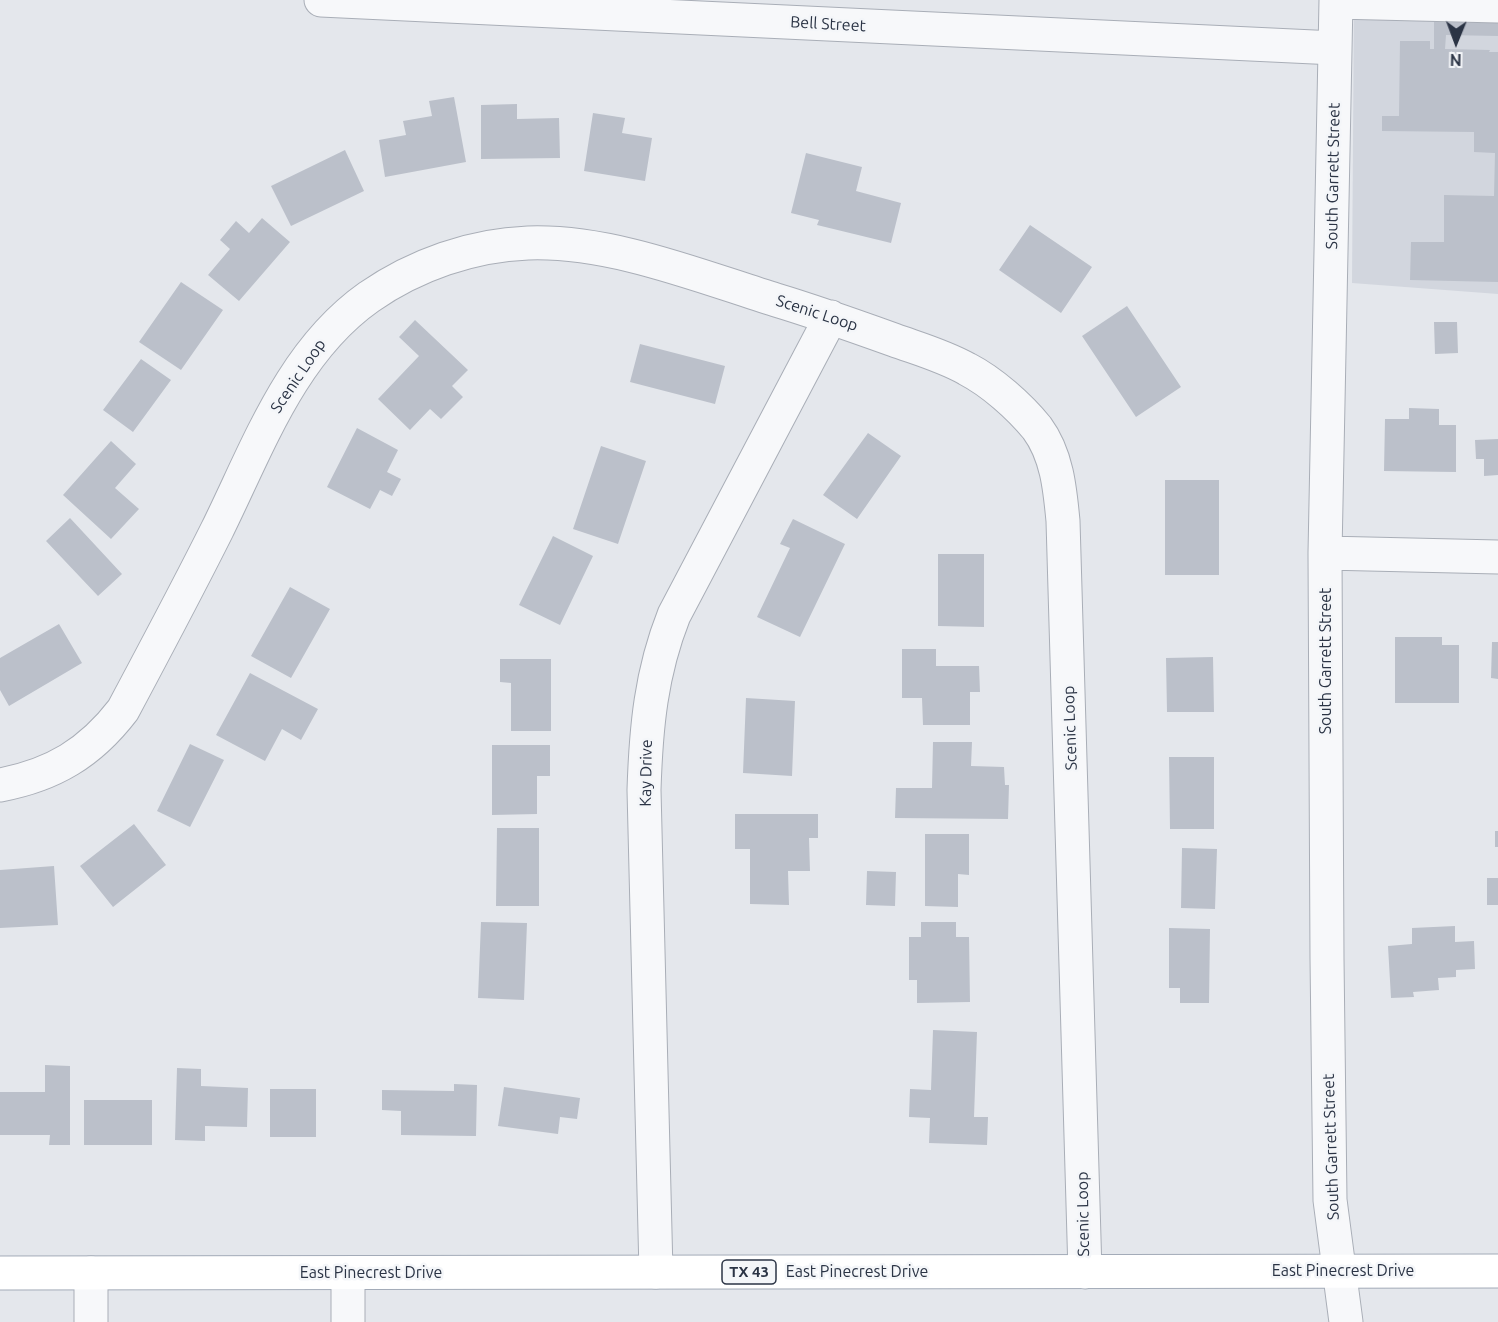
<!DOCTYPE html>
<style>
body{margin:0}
#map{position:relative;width:1498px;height:1322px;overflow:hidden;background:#e4e7ec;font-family:Ubuntu,sans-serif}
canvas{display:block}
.north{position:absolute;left:1426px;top:12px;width:60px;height:60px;-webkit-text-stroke:4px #f4f6f9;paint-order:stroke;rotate:181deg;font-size:16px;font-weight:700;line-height:24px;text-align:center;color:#2b3445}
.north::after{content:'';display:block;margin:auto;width:21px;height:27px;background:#2b3445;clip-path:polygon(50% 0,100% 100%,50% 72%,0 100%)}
</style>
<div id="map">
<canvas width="1498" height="1322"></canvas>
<div class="north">N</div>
</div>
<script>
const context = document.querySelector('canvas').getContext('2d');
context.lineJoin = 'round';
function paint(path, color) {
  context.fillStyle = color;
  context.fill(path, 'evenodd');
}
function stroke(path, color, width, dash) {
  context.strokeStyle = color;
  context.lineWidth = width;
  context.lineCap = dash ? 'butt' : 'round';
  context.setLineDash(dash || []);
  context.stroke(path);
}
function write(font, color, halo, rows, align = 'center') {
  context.font = font + ' Ubuntu,sans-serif';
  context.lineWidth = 5;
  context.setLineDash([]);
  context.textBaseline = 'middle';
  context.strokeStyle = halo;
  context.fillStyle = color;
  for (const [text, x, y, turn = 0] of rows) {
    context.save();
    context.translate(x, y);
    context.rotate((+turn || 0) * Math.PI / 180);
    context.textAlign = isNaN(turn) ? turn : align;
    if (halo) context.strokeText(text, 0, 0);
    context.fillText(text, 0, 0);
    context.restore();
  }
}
paint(new Path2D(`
 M1354,0H1498V294L1352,283Z`), '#d2d6de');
paint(new Path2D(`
 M1434,22L1498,23V36L1446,35L1445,49L1490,50L1489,52H1498V282L1410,280L1411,242H1444V195L1494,196L1495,153L1474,152V132L1382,131V116H1399L1400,41H1430V49H1434Z
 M454,97L466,162L385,177L379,140L406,135L403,121L432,116L429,101Z
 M517,104V119L559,118L560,158L481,159V105Z
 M593,113L625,118L622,133L652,138L645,181L584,171Z
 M345,150L364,191L291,226L271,186Z
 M806,153L862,167L856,191L901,203L891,243L817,225L819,220L791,213Z
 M262,218L290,242L239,301L208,275L230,249L220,240L236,221L249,233Z
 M1030,225L1092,267L1061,313L999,270Z
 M181,282L223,310L181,370L139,342Z
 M1127,306L1181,387L1136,417L1082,336Z
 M415,320L468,370L452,386L463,397L441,419L430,409L410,430L378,399L419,356L399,337Z
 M1434,322H1457L1458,353L1435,354Z
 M640,344L725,366L715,404L630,382Z
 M141,359L171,380L133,432L103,410Z
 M1409,408L1439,409V425H1456V472L1384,471L1385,419H1409Z
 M357,428L398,450L387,472L401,479L392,496L380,490L370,509L327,487Z
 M868,433L901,456L857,519L823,495Z
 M1498,439V475L1484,476V459H1476L1475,440Z
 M111,441L136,464L115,488L139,509L111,539L63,495Z
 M601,446L646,461L618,544L573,529Z
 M1165,480H1219V575H1165Z
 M70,518L122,574L98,596L46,541Z
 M793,519L845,544L800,637L757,617L790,548L780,544Z
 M553,536L593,556L560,625L519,605Z
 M938,554H984V627L938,626Z
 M290,587L330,609L291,678L251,656Z
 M59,624L82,663L9,706L0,690V658Z
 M1395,637H1442V645H1459V703H1395Z
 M1492,642H1498V679L1491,678Z
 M902,649H936V666H979L980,692H970V725H923L922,698H902Z
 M1213,657L1214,712H1167L1166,658Z
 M500,659H551V731H511V683L500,682Z
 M250,673L318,709L301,740L282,729L265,761L216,735Z
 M746,698L795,701L792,776L743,773Z
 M933,742H972L971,766L1004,767L1005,785H1009L1008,819L895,818L896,788H932Z
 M190,744L224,760L190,827L157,811Z
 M492,745H550V776H537V814L492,815Z
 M1169,757H1214V829H1170Z
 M735,814H818V838H809L810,871H788L789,905L750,904V849H735Z
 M134,824L166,865L113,907L80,866Z
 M497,828H539V906H496Z
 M1495,831H1498V847H1495Z
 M925,834H969V875L958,874V907L925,906Z
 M1182,848L1217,849L1215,909L1181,908Z
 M54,866L58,925L0,928V870Z
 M867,871L896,872L895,906L866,905Z
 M1487,878H1498V905H1487Z
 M481,922L527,923L524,1000L478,998Z
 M921,922H956V937H969L970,1002L917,1003V980H909V937H921Z
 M1455,926V942L1474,941L1475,969L1456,970V977L1438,978L1439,990L1413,992L1414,997L1391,998L1388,946L1412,944V928Z
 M1169,928L1210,929L1209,1003H1180V988H1169Z
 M933,1030L977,1032L974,1117H988L987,1145L929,1143L930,1118L909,1117L910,1089L931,1090Z
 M45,1065L70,1066V1145H49L50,1135H0V1092H45Z
 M177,1068L201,1069V1086L248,1088L247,1127L205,1126V1141L175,1140Z
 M454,1084L477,1085L476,1136L401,1135V1111L382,1110V1090L454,1091Z
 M504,1087L580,1098L577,1119L560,1117L558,1134L498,1126Z
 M270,1089H316V1137H270Z
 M84,1100H152V1145H84Z`), '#bbc0ca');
const minor = new Path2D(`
 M321,0L1335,48
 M1336,0L1325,553L1327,958L1330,1200L1346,1322
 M1336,2L1498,6
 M1325,553L1498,557
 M0,785C53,775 90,753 123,710C155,650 187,590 217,530C258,447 291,352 369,297C415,265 472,245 528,243C610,240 699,276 776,300C816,312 855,326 894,340C919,349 944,356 967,369C992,382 1019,406 1037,428C1057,455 1060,489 1063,521L1085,1272
 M656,1272L644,790C646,727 651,673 674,615L831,317
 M91,1273V1322
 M348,1322V1273`);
const major = new Path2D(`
 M0,1273L1498,1271`);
stroke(minor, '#a9aeb7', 35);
stroke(major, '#a3abb8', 35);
stroke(minor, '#f7f8fa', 33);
stroke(major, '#fff', 33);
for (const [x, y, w] of [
 [749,1272,54]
]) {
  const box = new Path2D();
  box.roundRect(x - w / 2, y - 12, w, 24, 4.5);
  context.fillStyle = '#f4f6f9';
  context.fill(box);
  stroke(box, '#2b3445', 1.5);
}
write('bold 15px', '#2b3445', null, [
 ["TX 43",749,1272]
]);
write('16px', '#2b3445', '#f4f6f9', [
 ["Bell Street",828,24,3],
 ["South Garrett Street",1333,176,-89],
 ["Scenic Loop",817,313,18],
 ["Scenic Loop",298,376,-56],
 ["South Garrett Street",1326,661,-90],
 ["Scenic Loop",1070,728,-92],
 ["Kay Drive",646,773,-89],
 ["South Garrett Street",1331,1147,-92],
 ["Scenic Loop",1083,1214,-91],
 ["East Pinecrest Drive",1343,1271],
 ["East Pinecrest Drive",857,1272],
 ["East Pinecrest Drive",371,1273]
]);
</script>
